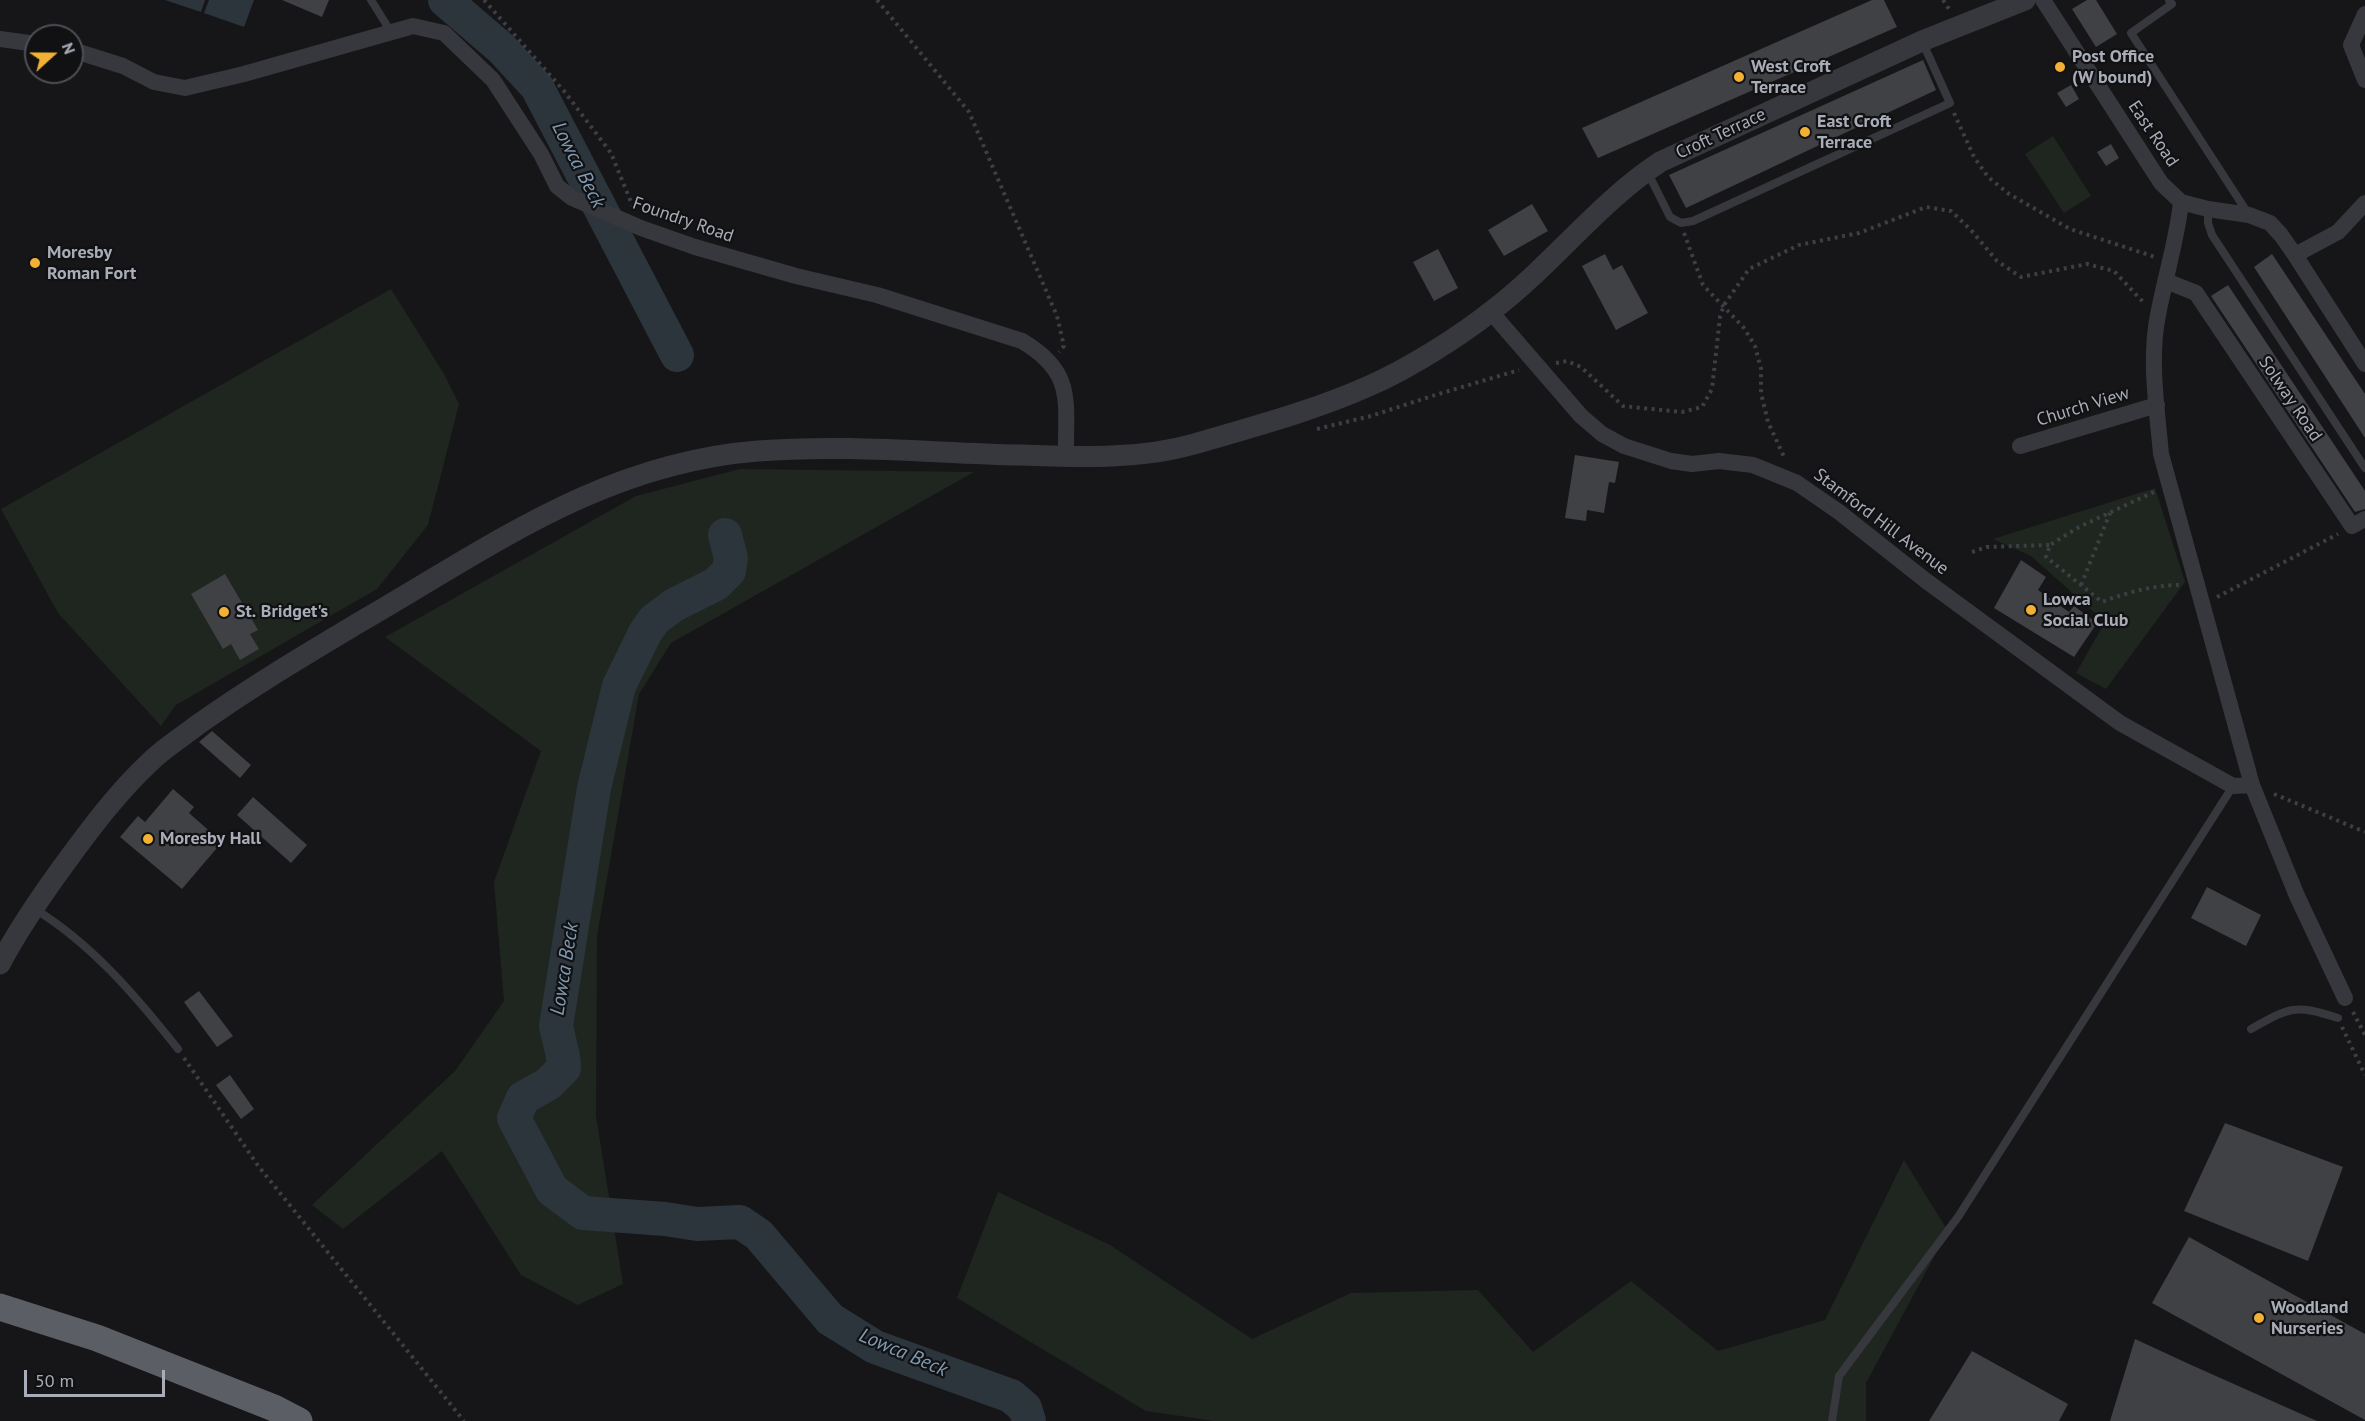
<!DOCTYPE html>
<style>
body{margin:0}
#map{position:relative;width:2365px;height:1421px;overflow:hidden;background:#161618;font-family:"PT Sans",sans-serif}
canvas{display:block}
.north{position:absolute;left:24px;top:24px;width:60px;height:60px;box-sizing:border-box;background:#111113;border:2px solid #4d4f55;border-radius:50%;rotate:69deg;font-size:16px;font-weight:700;line-height:24px;text-align:center;color:#a8adb8}
.north::after{content:'';display:block;margin:auto;width:21px;height:27px;background:#f2b134;clip-path:polygon(50% 0,100% 100%,50% 72%,0 100%)}
.scale{position:absolute;left:24px;top:1370px;width:141px;height:27px;box-sizing:border-box;border:3px solid #a8adb8;border-top:0;padding-left:8px;font-size:18px;line-height:21px;white-space:nowrap;color:#a8adb8;-webkit-text-stroke:4px #111113;paint-order:stroke}
</style>
<div id="map">
<canvas width="2365" height="1421"></canvas>
<div class="north">N</div>
<div class="scale">50 m</div>
</div>
<script>
const context = document.querySelector('canvas').getContext('2d');
context.lineJoin = 'round';
function paint(path, color) {
  context.fillStyle = color;
  context.fill(path, 'evenodd');
}
function stroke(path, color, width, dash) {
  context.strokeStyle = color;
  context.lineWidth = width;
  context.lineCap = dash ? 'butt' : 'round';
  context.setLineDash(dash || []);
  context.stroke(path);
}
function write(font, color, halo, rows, align = 'center') {
  context.font = font + ' "PT Sans",sans-serif';
  context.lineWidth = 4.5;
  context.setLineDash([]);
  context.textBaseline = 'middle';
  context.strokeStyle = halo;
  context.fillStyle = color;
  for (const [text, x, y, turn = 0] of rows) {
    context.save();
    context.translate(x, y);
    context.rotate((+turn || 0) * Math.PI / 180);
    context.textAlign = isNaN(turn) ? turn : align;
    if (halo) context.strokeText(text, 0, 0);
    context.fillText(text, 0, 0);
    context.restore();
  }
}
paint(new Path2D(`
 M2053,136L2091,196L2064,213L2025,154Z
 M391,289L444,374L459,404L428,525L377,589L176,705L161,726L58,613L1,509Z
 M740,469L974,472L671,643L639,694L597,936L596,1116L623,1284L578,1305L521,1275L442,1151L343,1229L312,1205L455,1071L504,1001L494,882L541,751L385,637L636,496Z
 M2155,488L2185,582L2106,689L2076,673L2105,622L2031,556L1993,539Z
 M1904,1160L1948,1231L1866,1383V1421H1214L1146,1411L957,1298L998,1192L1110,1245L1252,1339L1351,1293L1478,1290L1533,1352L1631,1281L1718,1351L1825,1320Z`), '#1e261f');
paint(new Path2D(`
 M165,0H205L201,12Z
 M209,0H254L244,27L204,13Z`), '#2c353c');
stroke(new Path2D(`
 M445,0L501,48L537,87L677,355
 M725,535L731,558L729,571L716,584L674,605L654,620L645,633L619,686L594,788L556,1026L563,1056L564,1068L548,1084L523,1098L514,1118L552,1190L583,1213L665,1219L697,1224L740,1222L759,1235L830,1319L875,1347L1011,1396L1025,1408L1029,1421`), '#2c353c', 34);
paint(new Path2D(`
 M282,0H329L322,17Z
 M1872,0H1884L1897,27L1598,158L1582,128Z
 M2087,0H2096L2117,34L2096,47L2072,9Z
 M1923,60L1936,90L1686,208L1669,175Z
 M2071,85L2079,99L2066,107L2057,93Z
 M2111,144L2119,158L2106,166L2097,152Z
 M1532,204L1548,231L1504,256L1488,230Z
 M1438,249L1458,288L1434,301L1413,262Z
 M1605,254L1613,270L1622,265L1648,313L1616,330L1582,266Z
 M2272,254L2365,394V438L2254,267Z
 M2228,285L2365,491V509L2355,512L2211,296Z
 M1575,455L1619,462L1615,483L1609,482L1604,513L1587,510L1586,521L1565,518Z
 M2021,560L2046,577L2038,590L2069,612L2074,606L2097,623L2074,657L1994,608Z
 M225,574L258,630L250,634L259,649L240,660L231,644L223,649L191,594Z
 M212,731L251,765L240,778L199,742Z
 M173,789L194,807L189,813L222,842L182,889L120,837L138,816L145,822Z
 M253,797L307,845L291,863L237,815Z
 M2207,887L2261,915L2246,946L2191,918Z
 M199,991L233,1036L217,1047L184,1002Z
 M230,1075L254,1109L241,1119L216,1085Z
 M2225,1123L2343,1167L2308,1261L2184,1211Z
 M2189,1237L2365,1334V1420L2152,1303Z
 M2135,1339L2189,1364L2317,1421H2110Z
 M1972,1351L2068,1404L2059,1421H1929Z`), '#404145');
stroke(new Path2D(`
 M484,0L564,91L611,153L633,207
 M877,0L969,112L1057,316L1064,346L1059,352
 M1943,0L1949,9
 M1954,113L1974,157L1988,177L2009,194L2070,229L2155,257
 M1684,233L1703,285L1744,328L1755,346L1761,369V393L1768,422L1785,459
 M1556,363L1567,361L1581,367L1623,406L1682,412L1702,407L1712,389L1720,317L1724,305L1749,269L1799,245L1859,233L1926,207L1951,211L1971,230L1997,261L2021,277L2087,264L2114,271L2144,303
 M1317,429L1371,416L1432,396L1519,370
 M2154,492L2079,527L2050,545L2046,557L2102,602C2128,592 2154,585 2182,585
 M1972,552L1987,547L2050,545
 M2081,585L2110,513
 M2217,597L2338,534
 M2274,794L2365,832
 M2353,1012L2365,1035
 M2342,1027L2365,1075
 M184,1058L259,1167L464,1421`), '#3d3f44', 4, [3, 4.5]);
stroke(new Path2D(`
 M371,0L391,32
 M2169,0L2172,4L2131,33L2249,215
 M1647,171L1670,217L1681,223L1693,221L1950,103L1922,41
 M2208,209V223L2212,235L2365,468
 M33,908C91,943 136,996 178,1049
 M2251,1029C2290,1007 2295,1004 2338,1018
 M1832,1421L1839,1376L1958,1217L2233,786`), '#37383d', 8);
stroke(new Path2D(`
 M2043,0L2161,183L2181,202L2208,209L2249,215L2270,223L2281,235L2295,255L2365,364
 M2365,14L2351,45L2365,80
 M0,39L36,44
 M72,50L123,66L154,82L185,88L244,74L413,26L444,33L493,80L541,154L557,186L572,198L641,228L695,247L796,276L877,295L1022,341C1076,373 1065,402 1066,457
 M2181,202C2177,240 2165,277 2158,315C2149,359 2157,409 2161,454L2252,785L2297,896L2345,998
 M2295,255L2338,232L2365,203
 M2166,281L2196,293L2352,526L2365,519
 M1491,312L1581,416L1602,434L1624,446L1671,461L1692,464L1719,461L1753,465L1797,483L1839,512L1925,580L2120,723L2233,786L2252,785
 M2020,446L2157,405`), '#37383d', 16);
stroke(new Path2D(`
 M0,964C20,926 44,892 69,858C94,824 119,791 150,762C164,748 181,738 196,726C249,688 305,655 360,622C490,547 603,463 758,451C844,444 933,453 1020,455C1077,457 1138,460 1194,444C1252,427 1313,411 1369,386C1408,369 1459,337 1493,310C1552,265 1598,203 1660,162L1922,41L2025,0`), '#37383d', 21);
stroke(new Path2D(`
 M0,1307L97,1338L274,1408L299,1421`), '#5b5e65', 27);
for (const [x, y, r, color] of [
 [2060,67,6,"#f2b134"],
 [1739,77,6,"#f2b134"],
 [1805,132,6,"#f2b134"],
 [35,263,6,"#f2b134"],
 [2031,610,6,"#f2b134"],
 [224,612,6,"#f2b134"],
 [148,839,6,"#f2b134"],
 [2259,1318,6,"#f2b134"]
]) {
  const dot = new Path2D();
  dot.arc(x, y, r, 0, 2 * Math.PI);
  context.fillStyle = color;
  context.fill(dot);
  stroke(dot, '#111113', 2);
}
write('bold 18px', '#a8adb8', '#111113', [
 ["Post Office",2072,57],
 ["(W bound)",2072,78],
 ["West Croft",1751,67],
 ["Terrace",1751,88],
 ["East Croft",1817,122],
 ["Terrace",1817,143],
 ["Moresby",47,253],
 ["Roman Fort",47,274],
 ["Lowca",2043,600],
 ["Social Club",2043,621],
 ["St. Bridget's",236,612],
 ["Moresby Hall",160,839],
 ["Woodland",2271,1308],
 ["Nurseries",2271,1329]
], 'left');
write('18px', '#a8adb8', '#111113', [
 ["Croft Terrace",1721,134,-25],
 ["East Road",2153,134,56],
 ["Foundry Road",683,220,19],
 ["Solway Road",2290,399,56],
 ["Church View",2083,407,-17],
 ["Stamford Hill Avenue",1881,522,37]
]);
write('italic 20px', '#7f9bb3', '#111113', [
 ["Lowca Beck",578,165,63],
 ["Lowca Beck",565,969,-81],
 ["Lowca Beck",903,1353,23]
]);
</script>
